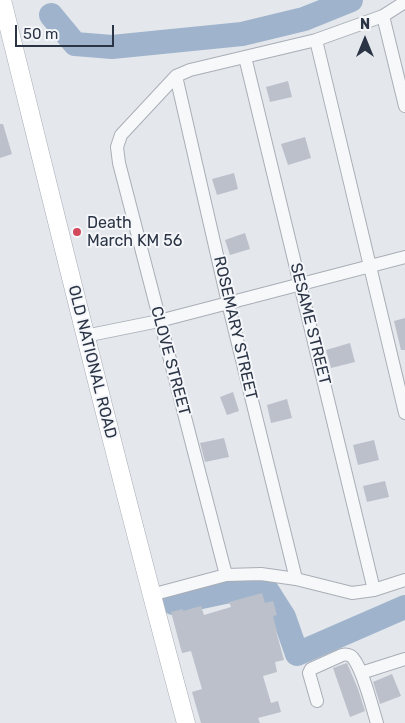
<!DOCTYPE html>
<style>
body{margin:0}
#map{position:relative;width:405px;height:723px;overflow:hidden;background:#e4e7ec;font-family:Rubik,sans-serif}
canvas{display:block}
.north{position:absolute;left:340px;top:15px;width:50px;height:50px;-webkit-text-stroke:4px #f4f6f9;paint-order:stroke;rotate:0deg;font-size:14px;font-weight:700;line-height:20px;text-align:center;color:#2b3445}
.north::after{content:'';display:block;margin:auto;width:18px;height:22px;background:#2b3445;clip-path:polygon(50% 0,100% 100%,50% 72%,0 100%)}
.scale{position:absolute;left:15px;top:25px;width:99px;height:22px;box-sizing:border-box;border:2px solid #2b3445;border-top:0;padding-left:6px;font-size:15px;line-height:18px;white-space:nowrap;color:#2b3445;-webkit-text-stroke:4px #f4f6f9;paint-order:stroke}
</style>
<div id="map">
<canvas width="405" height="723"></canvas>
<div class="north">N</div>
<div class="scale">50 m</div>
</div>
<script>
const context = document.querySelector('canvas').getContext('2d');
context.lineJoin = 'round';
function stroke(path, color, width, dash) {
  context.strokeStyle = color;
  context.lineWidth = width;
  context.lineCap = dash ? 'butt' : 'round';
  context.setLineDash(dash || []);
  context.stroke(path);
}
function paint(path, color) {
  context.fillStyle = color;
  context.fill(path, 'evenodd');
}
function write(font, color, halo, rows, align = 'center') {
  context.font = font + ' Rubik,sans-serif';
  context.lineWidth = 4;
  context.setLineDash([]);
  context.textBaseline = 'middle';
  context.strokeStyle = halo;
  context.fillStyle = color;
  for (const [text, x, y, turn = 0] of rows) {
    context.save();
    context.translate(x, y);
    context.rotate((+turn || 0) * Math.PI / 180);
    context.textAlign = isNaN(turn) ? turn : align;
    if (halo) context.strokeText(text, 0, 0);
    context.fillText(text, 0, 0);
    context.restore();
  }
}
stroke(new Path2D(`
 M51,15L75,44L112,47L242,34L304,19L351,0
 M173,603L263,584L284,617L297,654L405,607`), '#9fb4cc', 24);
paint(new Path2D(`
 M288,81L292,97L270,102L266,87Z
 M0,124H3L12,154L0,158Z
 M305,137L311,158L288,165L281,144Z
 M234,173L238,189L217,195L212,179Z
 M245,233L250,249L230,255L225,240Z
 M405,318V350H401L394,321Z
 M350,343L355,362L331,368L326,350Z
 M233,392L239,411L227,415L220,397Z
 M287,399L292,418L271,423L267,405Z
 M224,438L229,457L205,462L200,443Z
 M374,440L379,460L358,465L353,445Z
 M385,481L389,497L367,502L363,486Z
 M262,593L265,603L273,601L277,615L273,616L277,631H276L284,660L275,662L277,672L263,676L271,703L278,701L281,712L258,718L260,723H201L192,692L202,689L191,651L182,653L171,612L183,609V611L201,606L204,615L231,607L229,602Z
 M347,663L358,689L365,711L350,717L333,668Z
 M392,674L401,696L380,704L373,682Z`), '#bbc0ca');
const minor = new Path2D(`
 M383,16L405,106
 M316,40L405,413
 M245,57L374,590
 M176,76L228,303L296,579
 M85,336L159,321L405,257
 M226,575L119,163L117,147L121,135L176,76L190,70L316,40L383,16L405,2
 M151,595L226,575L261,574L296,579L352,593L374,590L405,580
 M361,673L405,659
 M317,701L309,673L311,669L342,655C346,654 351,655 353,658C363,670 372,707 377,723`);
const secondary = new Path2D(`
 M2,0C62,241 121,483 186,723`);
stroke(minor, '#a9aeb7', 14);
stroke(secondary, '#a9aeb7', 19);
stroke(minor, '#f7f8fa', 12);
stroke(secondary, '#fff', 18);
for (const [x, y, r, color] of [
 [77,232,5,"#d1495b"]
]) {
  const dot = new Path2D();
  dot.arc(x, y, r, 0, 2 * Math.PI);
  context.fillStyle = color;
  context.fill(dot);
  stroke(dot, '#f4f6f9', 2);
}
write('16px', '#2b3445', '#f4f6f9', [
 ["Death",87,223],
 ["March KM 56",87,241]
], 'left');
write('16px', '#2b3445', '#f4f6f9', [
 ["SESAME STREET",310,324,76],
 ["ROSEMARY STREET",235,328,77],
 ["CLOVE STREET",170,361,75],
 ["OLD NATIONAL ROAD",92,362,76]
]);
</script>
